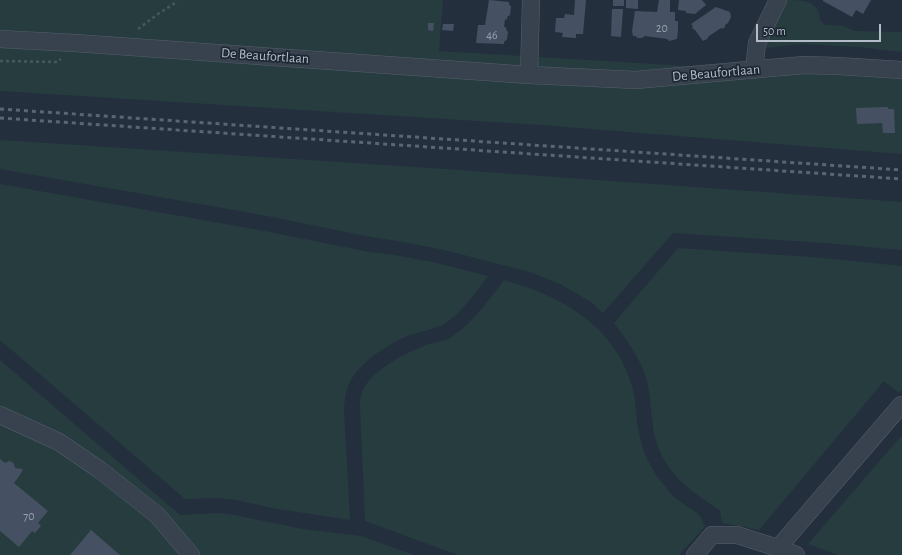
<!DOCTYPE html>
<style>
body{margin:0}
#map{position:relative;width:902px;height:555px;overflow:hidden;background:#242f3e;font-family:"Alegreya Sans",sans-serif}
canvas{display:block}
.scale{position:absolute;left:756px;top:24px;width:125px;height:18px;box-sizing:border-box;border:2px solid #b4bcc9;border-top:0;padding-left:5px;font-size:12px;line-height:14px;white-space:nowrap;color:#b4bcc9;-webkit-text-stroke:3px #1d2633;paint-order:stroke}
</style>
<div id="map">
<canvas width="902" height="555"></canvas>
<div class="scale">50 m</div>
</div>
<script>
const context = document.querySelector('canvas').getContext('2d');
context.lineJoin = 'round';
function paint(path, color) {
  context.fillStyle = color;
  context.fill(path, 'evenodd');
}
function stroke(path, color, width, dash) {
  context.strokeStyle = color;
  context.lineWidth = width;
  context.lineCap = dash ? 'butt' : 'round';
  context.setLineDash(dash || []);
  context.stroke(path);
}
function write(font, color, halo, rows, align = 'center') {
  context.font = font + ' "Alegreya Sans",sans-serif';
  context.lineWidth = 3.5;
  context.setLineDash([]);
  context.textBaseline = 'middle';
  context.strokeStyle = halo;
  context.fillStyle = color;
  for (const [text, x, y, turn = 0] of rows) {
    context.save();
    context.translate(x, y);
    context.rotate((+turn || 0) * Math.PI / 180);
    context.textAlign = isNaN(turn) ? turn : align;
    if (halo) context.strokeText(text, 0, 0);
    context.fillText(text, 0, 0);
    context.restore();
  }
}
paint(new Path2D(`
 M0,0H443L439,51L902,79V154L542,125L0,91Z
 M783,0C803,0 819,0 820,20L825,25L844,26L854,31L902,32V52L859,47L800,44L758,49Z
 M0,140L431,168L902,202V250L825,243L673,233L603,313L591,302L560,284L530,272L440,249L397,241L371,237L262,215L0,169Z
 M0,184L259,230L369,252L395,255L437,263L488,276C476,292 460,315 442,325C432,330 418,332 407,336C386,346 359,362 349,384C345,392 345,400 344,408L350,520L272,508L236,500L218,498L185,499L0,340Z
 M678,248L824,258L902,266V390L899,393L884,381L759,530L722,523L720,510C689,491 662,471 654,433C651,417 651,401 648,385C643,362 628,342 614,323Z
 M504,280C562,296 614,325 632,386C636,398 636,415 638,428C642,452 651,471 668,490C675,499 687,506 697,513L700,516L705,527L679,555H458L365,521L360,408C360,402 360,396 363,390C373,369 407,352 429,344C436,342 444,341 450,338C472,324 488,301 504,280Z
 M0,360L180,515L218,513L234,515L303,529L361,536L414,555H0Z
 M902,435V555H838L808,544Z`), '#263c3f');
paint(new Path2D(`
 M489,0L509,2V4L511,7L510,15L507,17V20L505,19L504,27H506V29L508,32L507,39L504,42V44L476,43L478,25H485Z
 M575,0H586L583,34H576V38L562,37L563,33L555,32L556,18H564L565,14L574,15Z
 M613,0H624V6H613Z
 M626,0H638V9L626,8Z
 M659,0H670V12H675V21H678V31L677,39L669,41L667,39L645,36L642,38H637L636,36H633L632,31L635,11L657,12Z
 M679,0H702L706,5L695,14L686,13V11L678,10Z
 M823,0H871L863,14L856,10L852,17L823,1Z
 M716,7L730,12L731,17L728,23L725,25V27L722,29L721,28L709,36L707,39L703,41L695,30L692,28L693,26L691,24Z
 M612,9H623L621,37L611,36Z
 M428,23H434L433,31L428,30Z
 M443,24H454L453,31L442,30Z
 M888,107V109H894L895,133H883L882,123L857,124L856,108Z
 M0,459L5,463L9,461L12,462L14,464L15,468L23,469L20,475L14,483L48,511L38,523L41,526L35,533L32,531L19,547L0,531Z
 M91,530L120,555H70Z`), '#455162');
const minor = new Path2D(`
 M0,39L75,43L529,75L636,80L804,65L837,66L902,70
 M754,70L757,43L778,0
 M529,75L531,0
 M0,415L59,442L100,470L157,515L191,555
 M778,548L901,405
 M695,555L712,535H737L778,548L796,555`);
stroke(minor, '#565f6c', 18);
stroke(new Path2D(`
 M138,29L158,14L175,3L176,0
 M0,61L57,62L61,59`), '#44595c', 2.5, [3, 3]);
stroke(minor, '#38414e', 17);
stroke(new Path2D(`
 M0,109L902,170
 M0,118L902,179`), '#5a6575', 3, [4, 4]);
write('12px', '#98a1af', null, [
 ["20",662,28],
 ["46",492,35],
 ["70",29,516]
]);
write('14px', '#b4bcc9', '#1d2633', [
 ["De Beaufortlaan",265,56,4],
 ["De Beaufortlaan",716,73,-5]
]);
</script>
